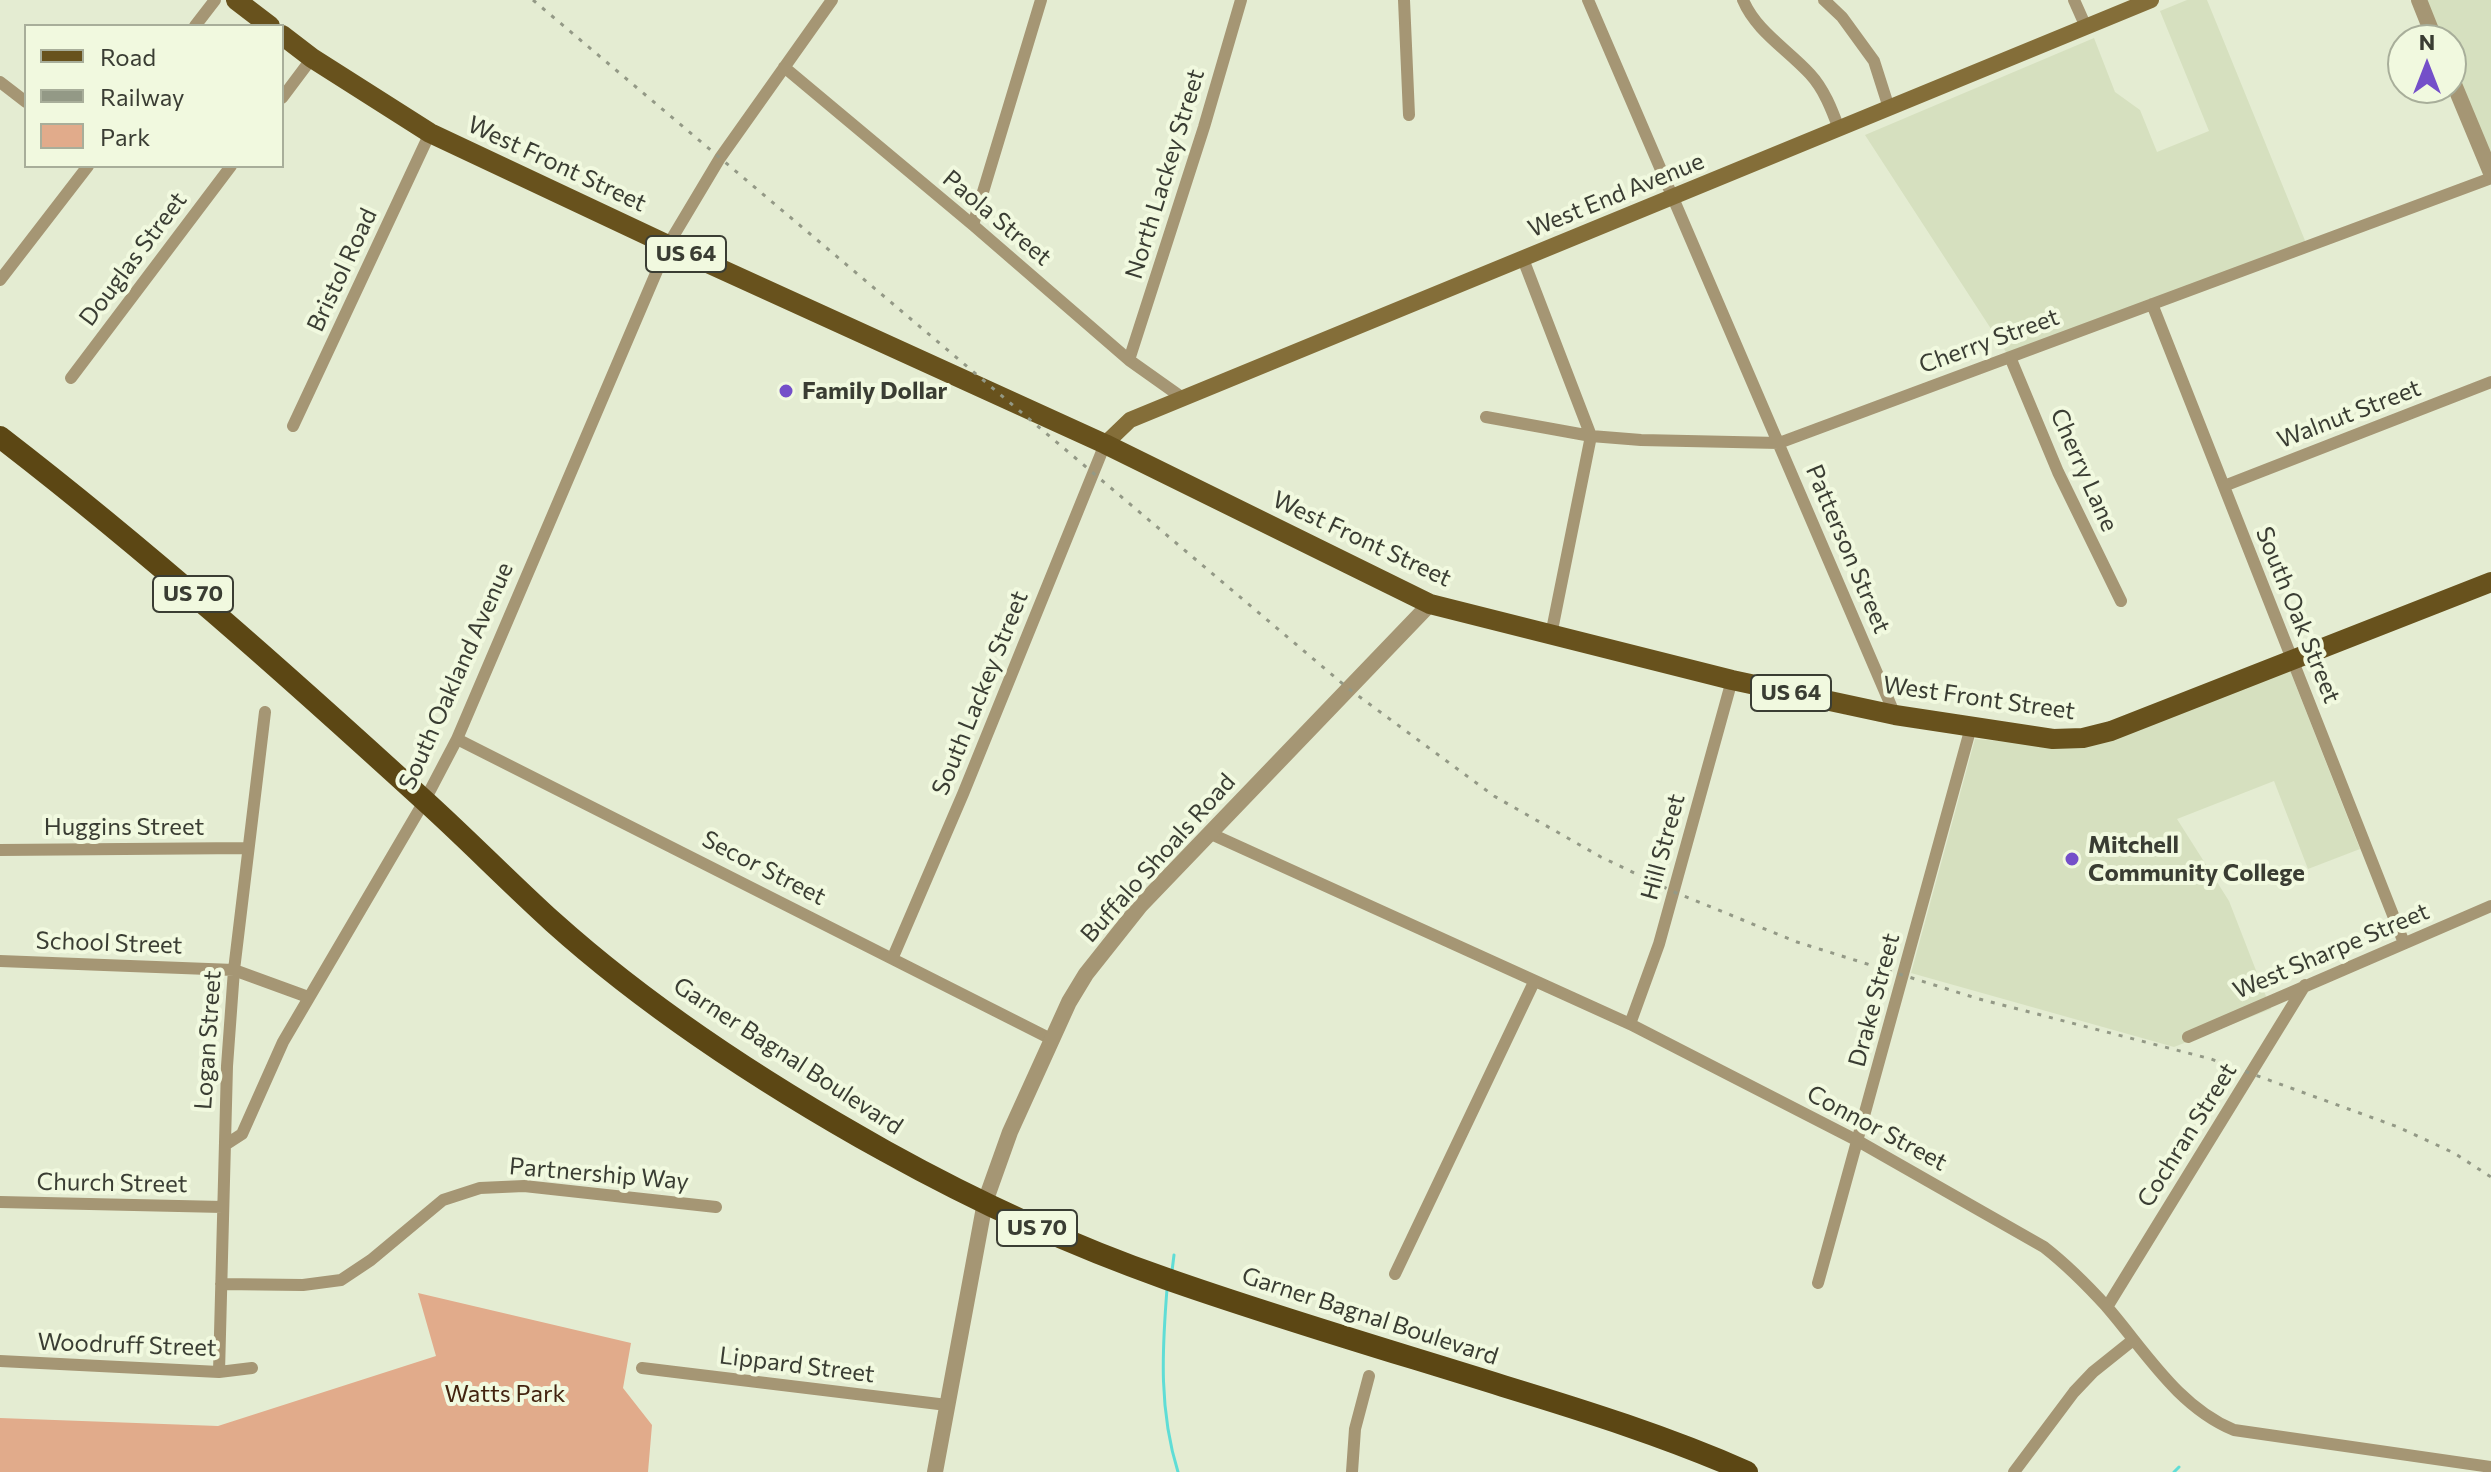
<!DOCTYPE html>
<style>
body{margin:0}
#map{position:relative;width:2491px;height:1472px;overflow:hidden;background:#e4ecd2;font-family:Commissioner,sans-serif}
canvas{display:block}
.legend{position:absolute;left:24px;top:24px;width:260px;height:144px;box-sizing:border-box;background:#f1f9df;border:2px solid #a8ae9a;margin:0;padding:10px 14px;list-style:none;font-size:24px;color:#3a3d33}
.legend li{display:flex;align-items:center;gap:16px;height:40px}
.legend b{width:40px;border:2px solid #a8ae9a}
.north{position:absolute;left:2387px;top:24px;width:80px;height:80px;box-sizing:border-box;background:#f1f9df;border:2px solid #a8ae9a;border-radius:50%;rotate:0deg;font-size:22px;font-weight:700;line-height:32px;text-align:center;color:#3a3d33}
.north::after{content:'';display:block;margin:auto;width:28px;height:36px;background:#744fc9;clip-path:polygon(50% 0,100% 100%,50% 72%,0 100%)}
</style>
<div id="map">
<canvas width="2491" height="1472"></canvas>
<ul class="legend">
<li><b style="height:10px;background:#68521d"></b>Road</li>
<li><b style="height:10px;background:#939986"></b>Railway</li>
<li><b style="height:22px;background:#e1ab8b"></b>Park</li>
</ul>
<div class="north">N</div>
</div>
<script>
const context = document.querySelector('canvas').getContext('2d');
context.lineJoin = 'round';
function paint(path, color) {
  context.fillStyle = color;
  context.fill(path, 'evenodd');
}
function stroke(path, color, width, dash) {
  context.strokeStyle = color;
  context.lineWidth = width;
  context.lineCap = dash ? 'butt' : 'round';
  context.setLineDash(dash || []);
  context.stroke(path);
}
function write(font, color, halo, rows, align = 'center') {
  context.font = font + ' Commissioner,sans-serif';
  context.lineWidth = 8;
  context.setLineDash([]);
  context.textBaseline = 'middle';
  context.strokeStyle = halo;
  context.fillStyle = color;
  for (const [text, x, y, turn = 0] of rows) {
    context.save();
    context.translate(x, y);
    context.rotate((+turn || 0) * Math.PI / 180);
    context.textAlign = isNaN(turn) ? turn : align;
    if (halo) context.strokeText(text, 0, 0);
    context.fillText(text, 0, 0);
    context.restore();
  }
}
paint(new Path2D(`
 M2187,0H2207L2306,243L2008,355L1865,135L2094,38L2115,92L2140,110L2157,152L2209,131L2160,11Z
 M2425,0H2491V163L2451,65V40H2441Z
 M2289,668L2360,849L2308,869L2274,781L2177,819L2229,901L2271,1009L2174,1047L1911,973L1975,739L2034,744Z`), '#d6e0bf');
paint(new Path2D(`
 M418,1293L631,1343L623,1388L652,1425L648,1472H0V1418L218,1426L436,1356Z`), '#e1ab8b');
stroke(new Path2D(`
 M1172,1271L1174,1255
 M1167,1289C1162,1352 1159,1411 1178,1472
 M2174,1472L2179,1467`), '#5fddd6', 3);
stroke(new Path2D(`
 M1404,0L1409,115
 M1588,0L1895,715
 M1743,0C1756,31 1787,49 1810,74C1824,89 1832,110 1839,129
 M1824,0L1842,17L1874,61L1889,108
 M2074,0L2086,27
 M195,26L215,0
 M784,67L973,225L1129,360L1184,399
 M0,82L26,102
 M282,98L312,58
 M973,225L1041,0
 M1523,259L1591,436L1551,635
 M0,280L88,166
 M2152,304L2404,943
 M2010,357L2058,472L2121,601
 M1129,360L1204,127L1241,0
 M71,378L231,166
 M1486,417L1591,436L1641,440L1779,443L2491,178
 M293,426L430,133
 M2224,486L2491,382
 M457,739L1051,1039
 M1209,833L1630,1024L1858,1141L2044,1247C2067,1265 2087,1285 2107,1307C2145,1351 2178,1407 2234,1430L2491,1467
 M0,850L248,848
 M893,957L963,794L1105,444
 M0,961L234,970L308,997
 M1630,1024L1659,944L1732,680
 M2188,1037L2491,906
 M225,1145L242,1134L283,1042L425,800L457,739L668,245L720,158L832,0
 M0,1202L223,1207
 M1395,1274L1534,982
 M1818,1283L1971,727
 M221,1284L303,1285L341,1280L371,1260L443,1200L480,1188L524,1186L716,1207
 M2107,1307L2305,985
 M0,1361L219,1372L252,1368
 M642,1368L947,1405
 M219,1372L227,1066L234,970L265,712
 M1352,1472L1355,1429L1369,1376
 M2014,1472L2074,1392L2093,1372L2133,1340`), '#a59674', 12);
stroke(new Path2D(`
 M2419,0L2435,40
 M2451,77L2491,173
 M935,1472L985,1202L1010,1132L1069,1002L1086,974L1140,906L1430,604`), '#a59674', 16);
stroke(new Path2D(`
 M1105,444L1130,420L2151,0`), '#846e39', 16);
stroke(new Path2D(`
 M236,0L270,26
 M282,35L312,58L430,133L668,245L1105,444L1430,604L1732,680L1895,715L2053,739L2083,738L2111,731L2491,582`), '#68521d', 20);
stroke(new Path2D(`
 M0,437C148,551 287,675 425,801C468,840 509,882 553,922C651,1010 770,1087 885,1151C975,1201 1070,1245 1167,1279C1278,1318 1391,1351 1503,1386C1585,1411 1668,1437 1747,1472`), '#5c4714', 22);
stroke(new Path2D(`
 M533,0L1349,689L1494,796L1601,857L1674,892L1797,942L1979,999L2211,1059L2398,1127L2454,1153L2491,1177`), '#939986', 3, [4, 8]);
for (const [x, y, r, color] of [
 [786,391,8,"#744fc9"],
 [2072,859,8,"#744fc9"]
]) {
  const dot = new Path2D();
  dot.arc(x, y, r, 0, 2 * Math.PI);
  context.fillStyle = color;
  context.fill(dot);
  stroke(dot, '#f1f9df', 3);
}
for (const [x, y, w] of [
 [686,254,80],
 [193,594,80],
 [1791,693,80],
 [1037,1228,80]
]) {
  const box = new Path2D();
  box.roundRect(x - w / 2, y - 18, w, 36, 6);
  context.fillStyle = '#f1f9df';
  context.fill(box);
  stroke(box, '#3a3d33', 2);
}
write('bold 22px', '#3a3d33', null, [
 ["US 64",686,254],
 ["US 70",193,594],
 ["US 64",1791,693],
 ["US 70",1037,1228]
]);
write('24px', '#3a3d33', '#f1f9df', [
 ["West Front Street",557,164,25],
 ["North Lackey Street",1165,174,-73],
 ["West End Avenue",1616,195,-22],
 ["Paola Street",997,218,40],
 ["Douglas Street",133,259,-53],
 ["Bristol Road",342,270,-65],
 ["Cherry Street",1989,341,-20],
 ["Walnut Street",2349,414,-21],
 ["Cherry Lane",2084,470,66],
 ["West Front Street",1362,539,25],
 ["Patterson Street",1848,549,67],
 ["South Oak Street",2298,615,68],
 ["South Oakland Avenue",456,676,-66],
 ["South Lackey Street",980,693,-68],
 ["West Front Street",1979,698,8],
 ["Huggins Street",124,827],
 ["Hill Street",1663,847,-75],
 ["Buffalo Shoals Road",1158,858,-48],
 ["Secor Street",764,868,27],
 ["School Street",109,943,2],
 ["West Sharpe Street",2331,951,-23],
 ["Drake Street",1874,1000,-75],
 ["Logan Street",208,1040,-86],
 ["Garner Bagnal Boulevard",788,1056,33],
 ["Connor Street",1877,1128,28],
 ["Cochran Street",2187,1135,-58],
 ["Partnership Way",599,1174,5],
 ["Church Street",112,1183,1],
 ["Garner Bagnal Boulevard",1370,1316,18],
 ["Woodruff Street",127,1345,2],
 ["Lippard Street",797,1365,7]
]);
write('bold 24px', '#3a3d33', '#f1f9df', [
 ["Family Dollar",802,391],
 ["Mitchell",2088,845],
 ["Community College",2088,873]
], 'left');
write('24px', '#42230f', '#f1f9df', [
 ["Watts Park",505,1394]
]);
</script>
